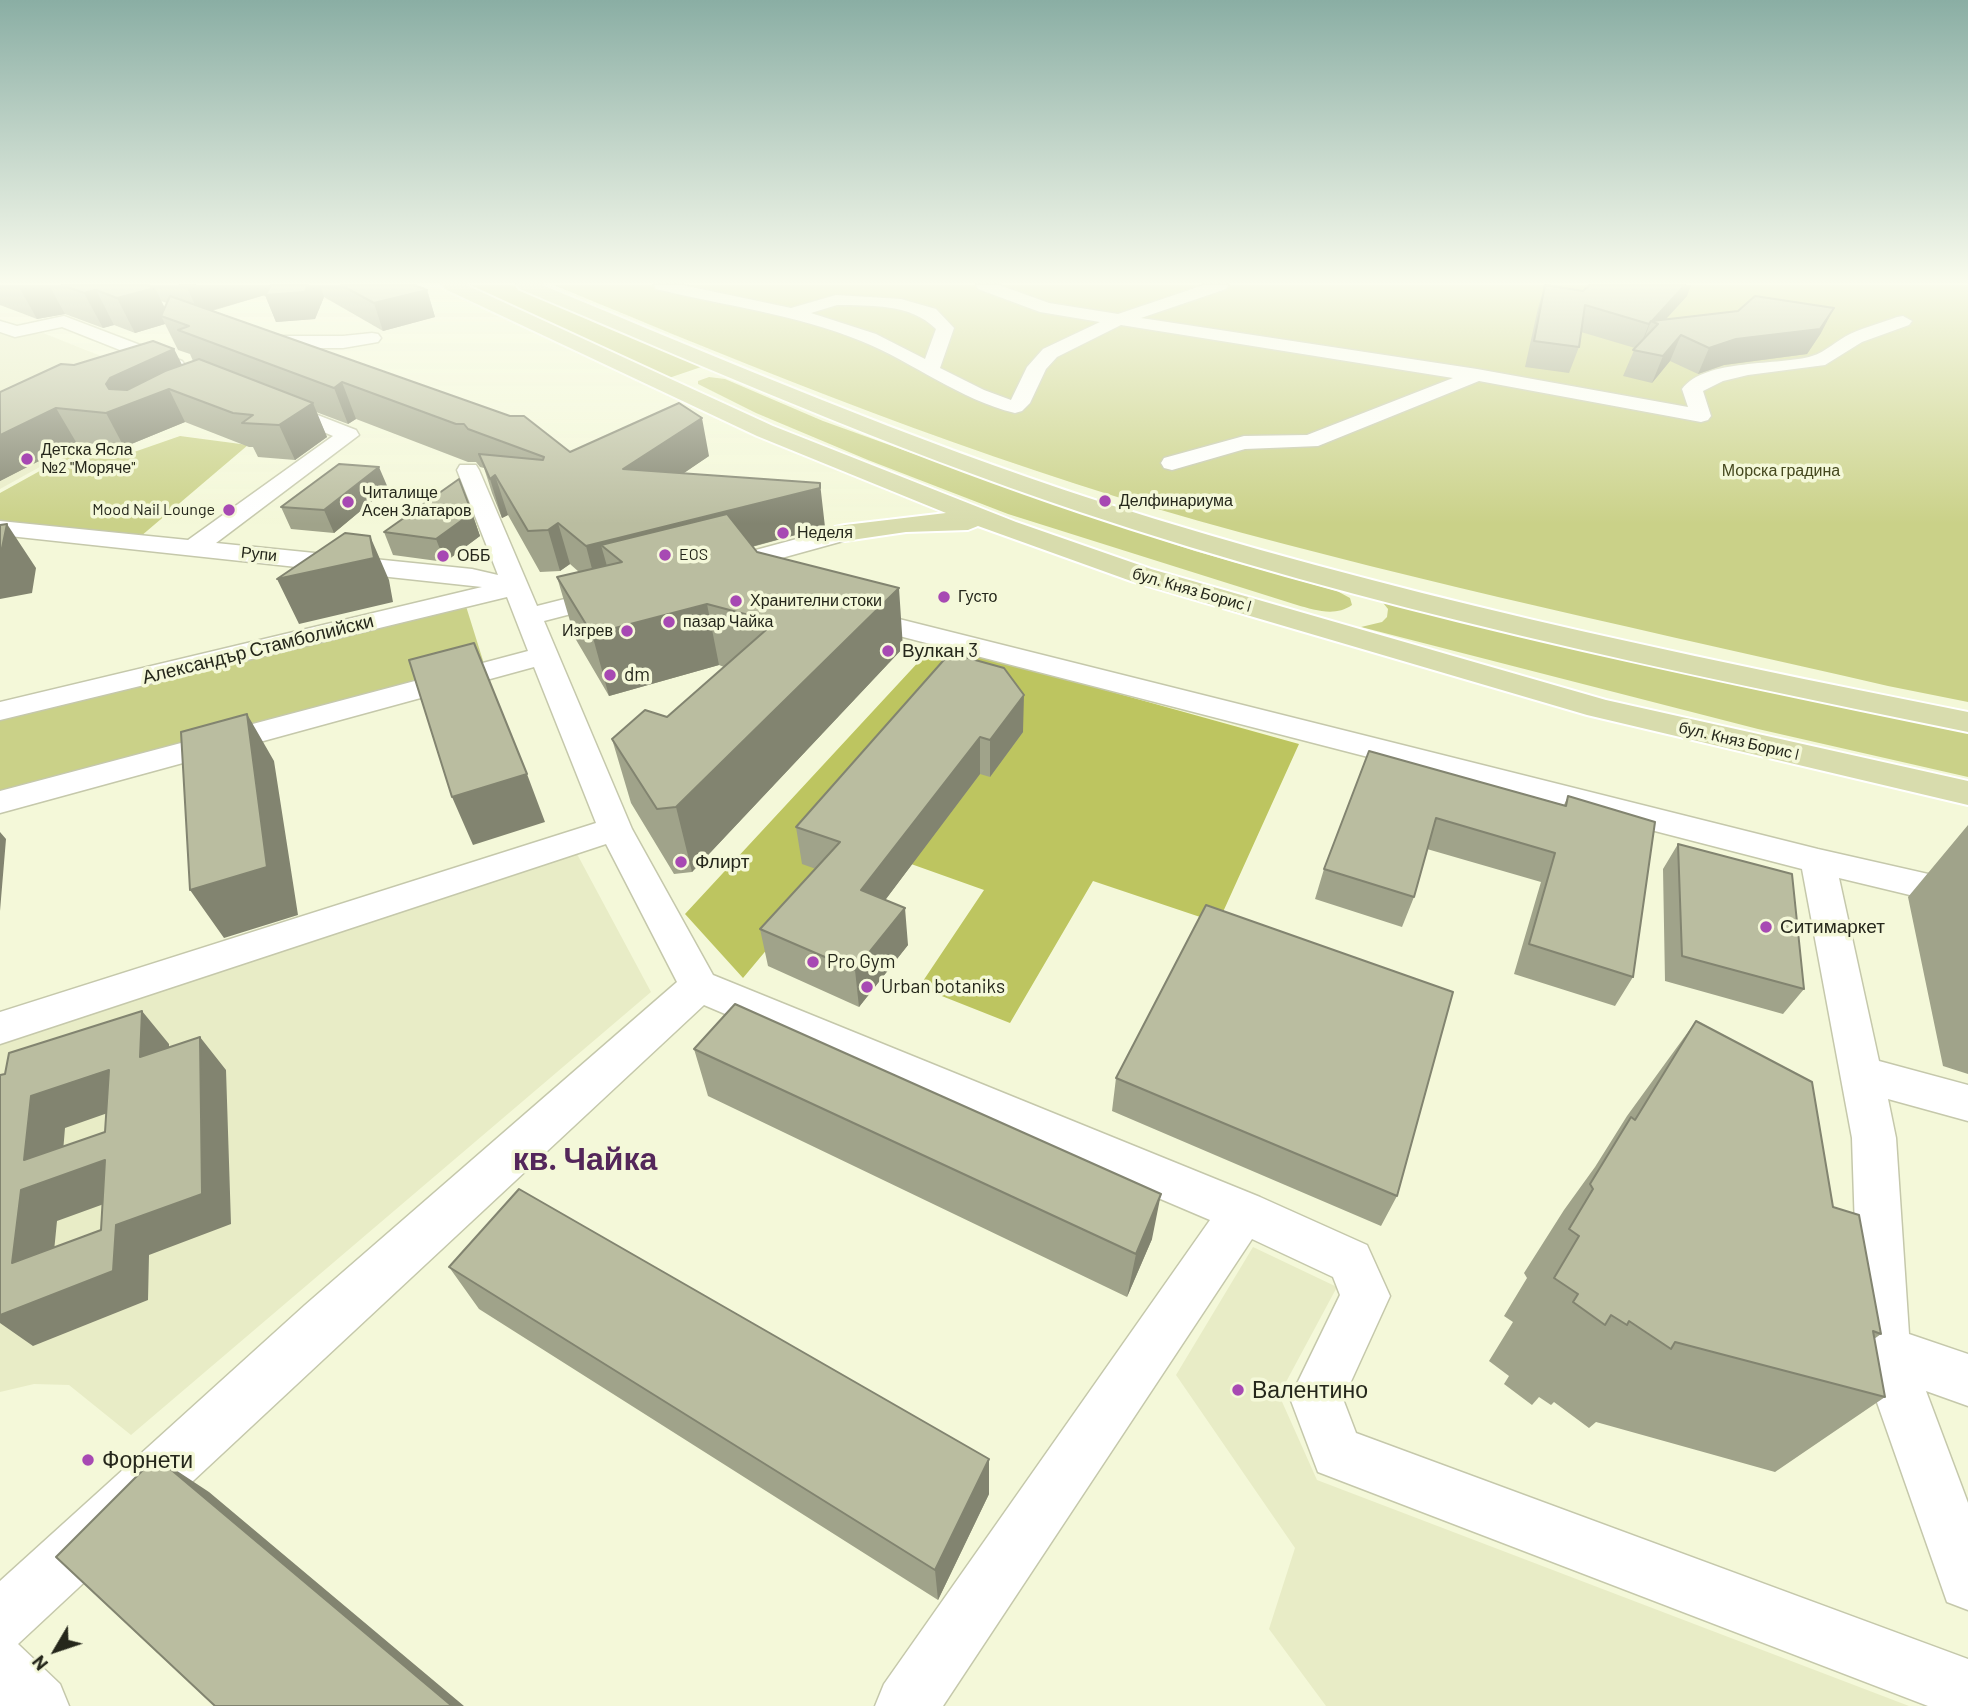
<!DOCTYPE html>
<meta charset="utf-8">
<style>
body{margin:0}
#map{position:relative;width:1968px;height:1706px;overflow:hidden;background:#f4f8d9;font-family:Barlow,sans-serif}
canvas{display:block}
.north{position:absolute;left:21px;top:1615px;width:70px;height:70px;-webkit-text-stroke:5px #f4f8d9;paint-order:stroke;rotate:231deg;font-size:19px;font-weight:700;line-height:28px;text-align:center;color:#25271b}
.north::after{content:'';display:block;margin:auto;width:24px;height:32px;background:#25271b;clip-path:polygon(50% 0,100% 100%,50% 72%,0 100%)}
</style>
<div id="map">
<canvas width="1968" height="1706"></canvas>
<div class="north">N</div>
</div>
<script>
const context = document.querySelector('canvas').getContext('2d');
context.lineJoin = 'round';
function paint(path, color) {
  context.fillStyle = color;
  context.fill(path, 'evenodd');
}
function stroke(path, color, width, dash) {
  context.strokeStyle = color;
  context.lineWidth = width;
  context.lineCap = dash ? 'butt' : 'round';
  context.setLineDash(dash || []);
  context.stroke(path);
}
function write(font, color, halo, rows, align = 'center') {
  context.font = font + ' Barlow,sans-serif';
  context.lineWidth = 7;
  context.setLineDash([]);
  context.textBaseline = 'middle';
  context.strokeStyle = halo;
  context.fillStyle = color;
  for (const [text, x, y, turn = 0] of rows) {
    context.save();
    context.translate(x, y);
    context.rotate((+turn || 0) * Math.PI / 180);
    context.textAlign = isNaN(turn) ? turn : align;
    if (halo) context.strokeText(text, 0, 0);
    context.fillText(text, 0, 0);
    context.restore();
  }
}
paint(new Path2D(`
 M0,330L21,335L43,333L144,373L0,414Z
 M0,427L107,430L0,489Z
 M577,854L651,992L131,1435L69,1385L34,1384L0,1392V1042Z
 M1253,1247L1337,1287L1279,1395L1317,1480L1909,1706H1326L1269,1629L1295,1548L1176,1375Z`), '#e8ecc6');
paint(new Path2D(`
 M466,285H513L704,366L666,379Z
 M554,285H1968V702L1888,686C1658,633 1426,584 1199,521C978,459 765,373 554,285Z
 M709,377L725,379L823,421L1045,501L1195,551L1337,591L1350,598L1352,605C1335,617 1315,610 1297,605L1008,514L868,460L756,413L698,384V381Z
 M180,436L248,445L134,542L0,528V493L65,457L114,459Z
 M1376,594L1655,665L1968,732V777L1758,729L1361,627L1382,622L1387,617L1388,609Z
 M465,603L485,667L0,796V716Z`), '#cad188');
paint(new Path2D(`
 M936,643L1299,744L1218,923L1093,881L1010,1023L919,987L984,890L855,844L743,978L685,914Z`), '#bdc560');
const minor = new Path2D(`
 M654,285H682L791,308L836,295L901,299L936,309L954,328L940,368L984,390L1011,400L1027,367L1043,349L1100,322L1040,312L978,289L976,285H999L1049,303L1118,314L1204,285H1228L1226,289L1141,318L1477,369L1688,407L1682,389C1705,358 1780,366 1812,356C1826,352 1837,340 1850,334C1865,327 1881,323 1897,317L1903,316L1912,321L1909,325L1862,342L1825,365L1748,375L1723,381L1703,391L1711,416L1708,420L1701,422L1479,381L1318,446L1245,449L1172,470L1164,468L1161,463L1164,458L1244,436L1307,435L1453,378L1121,325L1057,357L1046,369L1030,403L1022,411L1015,413C958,399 915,363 861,341C796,314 725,306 656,289ZM837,305C871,306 910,303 936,329L925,359L876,334L811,313Z
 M64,316L182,361L185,365L182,369H168L62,327L15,337L0,332V321L17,326Z
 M372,333L378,334L381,338L378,342L343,348H250L241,342L250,336H343Z
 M279,400L356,430L359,435L216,543L472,569L498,575L457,470L460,465H476L479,470L537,606L612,587L621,589L625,595L621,601L544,621L632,829L713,975L1260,1197L1367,1245L1390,1296L1343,1399L1356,1433L1968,1659V1706H1928L1318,1472L1290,1398L1340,1295L1333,1277L1252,1239L943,1706H875L884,1684L1210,1220L704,1005L18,1644L60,1684L69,1706H0V1581L305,1305L677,982L606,844L0,1044V1012L596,823L534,667L0,813V791L528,651L507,597L0,720V702L482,587L0,535V521L188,540L333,436L272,410L269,406L272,402Z
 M845,526L854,528L857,533L854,538L720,575L711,572L707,567L711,562Z
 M855,608L1818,849L1968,883V909L1839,878L1879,1061L1968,1085V1121L1888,1099L1896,1138L1909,1334L1968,1354V1406L1926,1391L1968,1503V1610L1947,1602L1859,1351L1852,1138L1802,869L845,622L841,616L845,610Z`);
const major = new Path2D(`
 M442,285H466L773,426L1016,522L1151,569L1606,700L1968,781V805L1587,715L1131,581L978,526L968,530L906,532L845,541L835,539L831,533L835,527L845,525L946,513L757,436L445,289Z
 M517,285H542C726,361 910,440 1101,502C1385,593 1676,654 1968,712V732C1669,671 1369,609 1080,512C889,448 705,367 520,289Z`);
stroke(minor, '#c5c8ab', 3);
stroke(major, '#fff', 4);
paint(minor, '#fff');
paint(major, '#d8dcad');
paint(new Path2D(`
 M0,285H414L427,290L435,317L383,331L324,297L315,319L276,322L265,295L212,311L570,452L709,456L683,473L825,527L752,547L757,552L903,648L692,872L674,874L631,803L612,739L667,717L724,667L719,665L609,696L575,638L557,577L579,572L570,564L560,571L540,572L508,515L502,518L492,493L484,468L480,467L476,462H468L356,419L348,424L316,412L327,437L295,460L258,457L253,447H249L185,422L124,447L76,442L0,481V392L74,365L174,349L182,365L193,361L190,354L178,350L165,324L135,333L114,325L103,328L65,314L37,319L0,305ZM161,301L167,303L165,308Z
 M1545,285L1583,291L1687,296L1666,319L1821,333L1807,354L1724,365L1698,374L1670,361L1652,383L1623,376L1635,348L1581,332L1579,347L1569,373L1525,367L1538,308Z
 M388,488L334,533L291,529L281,507Z
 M472,513L480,536L445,562L393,555L384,532Z
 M950,653L1023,732L990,777L980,774L885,900L908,945L859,1007L768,966L760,929L816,869L802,864L796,827Z
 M1369,751L1564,805L1568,796L1633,977L1615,1006L1514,974L1541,882L1427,849L1414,897L1402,927L1315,899L1324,869Z
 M1968,825V1074L1943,1066L1908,897Z
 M1678,844L1804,989L1783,1014L1665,981L1663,869Z
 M1696,1021L1833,1207L1881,1334L1874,1339L1885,1397L1775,1472L1596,1422L1589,1428L1554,1402L1551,1405L1539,1397L1532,1405L1504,1384L1509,1376L1489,1361L1513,1322L1504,1316L1527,1278L1524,1273L1564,1210L1595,1167L1627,1116Z
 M694,1049L1152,1239L1127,1297L708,1096Z
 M1116,1078L1397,1196L1381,1226L1112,1111Z
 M449,1267L989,1459V1494L938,1600L479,1309Z`), '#a0a38a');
paint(new Path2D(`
 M18,285H49L65,314L37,319Z
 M195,285H320L324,297L315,319L276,322L265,295L199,314L187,287Z
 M1685,285H1691L1687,296L1654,332L1658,324L1652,321Z
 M155,288L170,319L161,316L165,324L135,333L117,298Z
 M96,290L114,325L103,328L84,293Z
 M427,290L435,317L383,331L374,303Z
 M1834,308L1821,333L1807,354L1724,365L1698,374L1709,348Z
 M1651,321L1641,347L1639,349L1649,324Z
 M1681,335L1670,361L1652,383L1663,356Z
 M174,349L190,381L169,389L185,422L124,447L106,413V384L110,378Z
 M342,382L356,419L348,424L334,388Z
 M313,403L327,437L295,460L279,425Z
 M56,408L76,442L0,481V435Z
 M702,418L709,456L633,508L623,469Z
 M379,467L388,488L334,533L324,510Z
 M495,475L508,515L502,518L490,479Z
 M820,483L825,527L627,580L622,562L601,545L612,584L597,588L586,546Z
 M472,513L480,536L445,562L436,539Z
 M558,523L570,564L560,571L548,530Z
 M7,524L36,568L32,593L0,599V549Z
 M370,536L389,580L393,602L299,624L277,579Z
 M899,588L903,648L692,872L676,807Z
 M707,604L719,665L609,696L592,634Z
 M1024,695L1023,732L990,777V740Z
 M247,714L274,761L298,915L224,938L190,890Z
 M980,737V774L865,927L861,890Z
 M527,774L545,822L473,845L452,797Z
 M0,832L6,839L0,911Z
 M905,908L908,945L859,1007L855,970Z
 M142,1011L169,1044V1090L140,1057Z
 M200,1037L226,1070L231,1224L149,1255L148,1300L33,1346L0,1323V1275L116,1225Z
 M109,1070L139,1102L65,1128L61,1176L105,1160L137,1192L57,1221L50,1292L12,1263L31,1096Z
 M1161,1194L1152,1239L1127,1297L1136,1254Z
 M156,1457L209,1492L464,1706H452Z
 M989,1459V1494L938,1600L935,1570Z`), '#828470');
const building = new Path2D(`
 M62,285H147L155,288L117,298L96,290L84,293Z
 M180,285H195L187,287Z
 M271,285H308L305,292L265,295Z
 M341,285H414L427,290L374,303Z
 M1545,285L1583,291L1590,285H1685L1652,321L1738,311L1755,296L1834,308L1820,329L1736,339L1709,348L1681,335L1663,356L1633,350L1658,324L1651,321L1649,324L1585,305L1579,347L1534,341Z
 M170,296L510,416H524L570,452L679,403L702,418L623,469L820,483V488L586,546L558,523L548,530L528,531L495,475L490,479L479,454L543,460L544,457L468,429L464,424H456L342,382L334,388L178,330L189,326L161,316Z
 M153,341L174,349L110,378L106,384L109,389L127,390L165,371L199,359L313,403L279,425L242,423L253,415L233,413L169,389L106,413L56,408L0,435V392L61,364L74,365Z
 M339,464L379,467L324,510L281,507Z
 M459,479L472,513L436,539L384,532Z
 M727,514L757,552L899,588L676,807L657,809L612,739L645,710L667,717L775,622L707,604L592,634L557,577L622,562L601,545Z
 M7,524L2,548L0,549V525Z
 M345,533L370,536L374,558L277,579Z
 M474,643L527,774L452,797L409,660Z
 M950,653L1004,668L1024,695L990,740L980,737L861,890L905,908L855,970L760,929L840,842L796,827Z
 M247,714L267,867L190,890L181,732Z
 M1369,751L1566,806L1568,796L1655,822L1633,977L1529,944L1555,853L1436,818L1414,897L1324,869Z
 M1678,844L1792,874L1804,989L1682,956Z
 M1206,905L1453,992L1397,1196L1116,1078Z
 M735,1004L1161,1194L1136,1254L694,1049Z
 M142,1011L140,1057L200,1037L202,1194L116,1225L113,1271L0,1315V1075L5,1074L9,1053ZM109,1070L105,1132L24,1160L31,1096ZM105,1160L101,1230L12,1263L21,1190Z
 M1696,1021L1812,1082L1833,1207L1859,1215L1881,1334L1873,1331L1885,1397L1675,1342L1671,1349L1629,1321L1627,1325L1611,1315L1605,1325L1573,1302L1578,1294L1554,1278L1579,1236L1569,1229L1593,1189L1590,1184L1631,1117L1635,1120Z
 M519,1189L989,1459L935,1570L449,1267Z
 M156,1457L452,1706H215L56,1557Z`);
paint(building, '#babda0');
stroke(building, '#828470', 2);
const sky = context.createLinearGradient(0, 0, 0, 524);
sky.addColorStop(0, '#8aaea4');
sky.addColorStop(0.54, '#fafcee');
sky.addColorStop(1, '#fafcee00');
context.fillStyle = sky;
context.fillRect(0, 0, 1968, 524);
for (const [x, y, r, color] of [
 [27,459,7,"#a749b3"],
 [1105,501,7,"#a749b3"],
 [348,502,7,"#a749b3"],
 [229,510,7,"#a749b3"],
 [783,533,7,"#a749b3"],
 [665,555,7,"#a749b3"],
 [443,556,7,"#a749b3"],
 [944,597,7,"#a749b3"],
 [736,601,7,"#a749b3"],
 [669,622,7,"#a749b3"],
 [627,631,7,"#a749b3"],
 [888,651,7,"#a749b3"],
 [610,675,7,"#a749b3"],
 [681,862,7,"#a749b3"],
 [1766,927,7,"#a749b3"],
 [813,962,7,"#a749b3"],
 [867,987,7,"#a749b3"],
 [1238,1390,7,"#a749b3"],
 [88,1460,7,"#a749b3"]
]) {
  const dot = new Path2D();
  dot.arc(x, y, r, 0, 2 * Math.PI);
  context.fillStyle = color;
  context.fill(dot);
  stroke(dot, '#f4f8d9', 2.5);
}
write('16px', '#25271b', '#f4f8d9', [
 ["Детска Ясла",41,450],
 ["№2 \"Моряче\"",41,468],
 ["Читалище",362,493],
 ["Асен Златаров",362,511],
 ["Делфинариума",1119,501],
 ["Mood Nail Lounge",215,510,"right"],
 ["Неделя",797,533],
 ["EOS",679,555],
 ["ОББ",457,556],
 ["Густо",958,597],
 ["Хранителни стоки",750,601],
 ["пазар Чайка",683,622],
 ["Изгрев",613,631,"right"]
], 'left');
write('16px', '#45481e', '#f4f8d9', [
 ["Морска градина",1781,471]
]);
write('16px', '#25271b', '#f4f8d9', [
 ["Рупи",259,554,6],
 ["бул. Княз Борис I",1192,590,16],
 ["бул. Княз Борис I",1739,741,13]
]);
write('19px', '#25271b', '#f4f8d9', [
 ["Александър Стамболийски",258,649,-14]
]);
write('19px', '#25271b', '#f4f8d9', [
 ["Вулкан 3",902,651],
 ["dm",624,675],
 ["Флирт",695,862],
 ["Ситимаркет",1780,927],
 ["Pro Gym",827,962],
 ["Urban botaniks",881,987]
], 'left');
write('23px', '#25271b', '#f4f8d9', [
 ["Валентино",1252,1390],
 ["Форнети",102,1460]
], 'left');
write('bold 32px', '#54275a', '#f4f8d9', [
 ["кв. Чайка",585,1159]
]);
</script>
